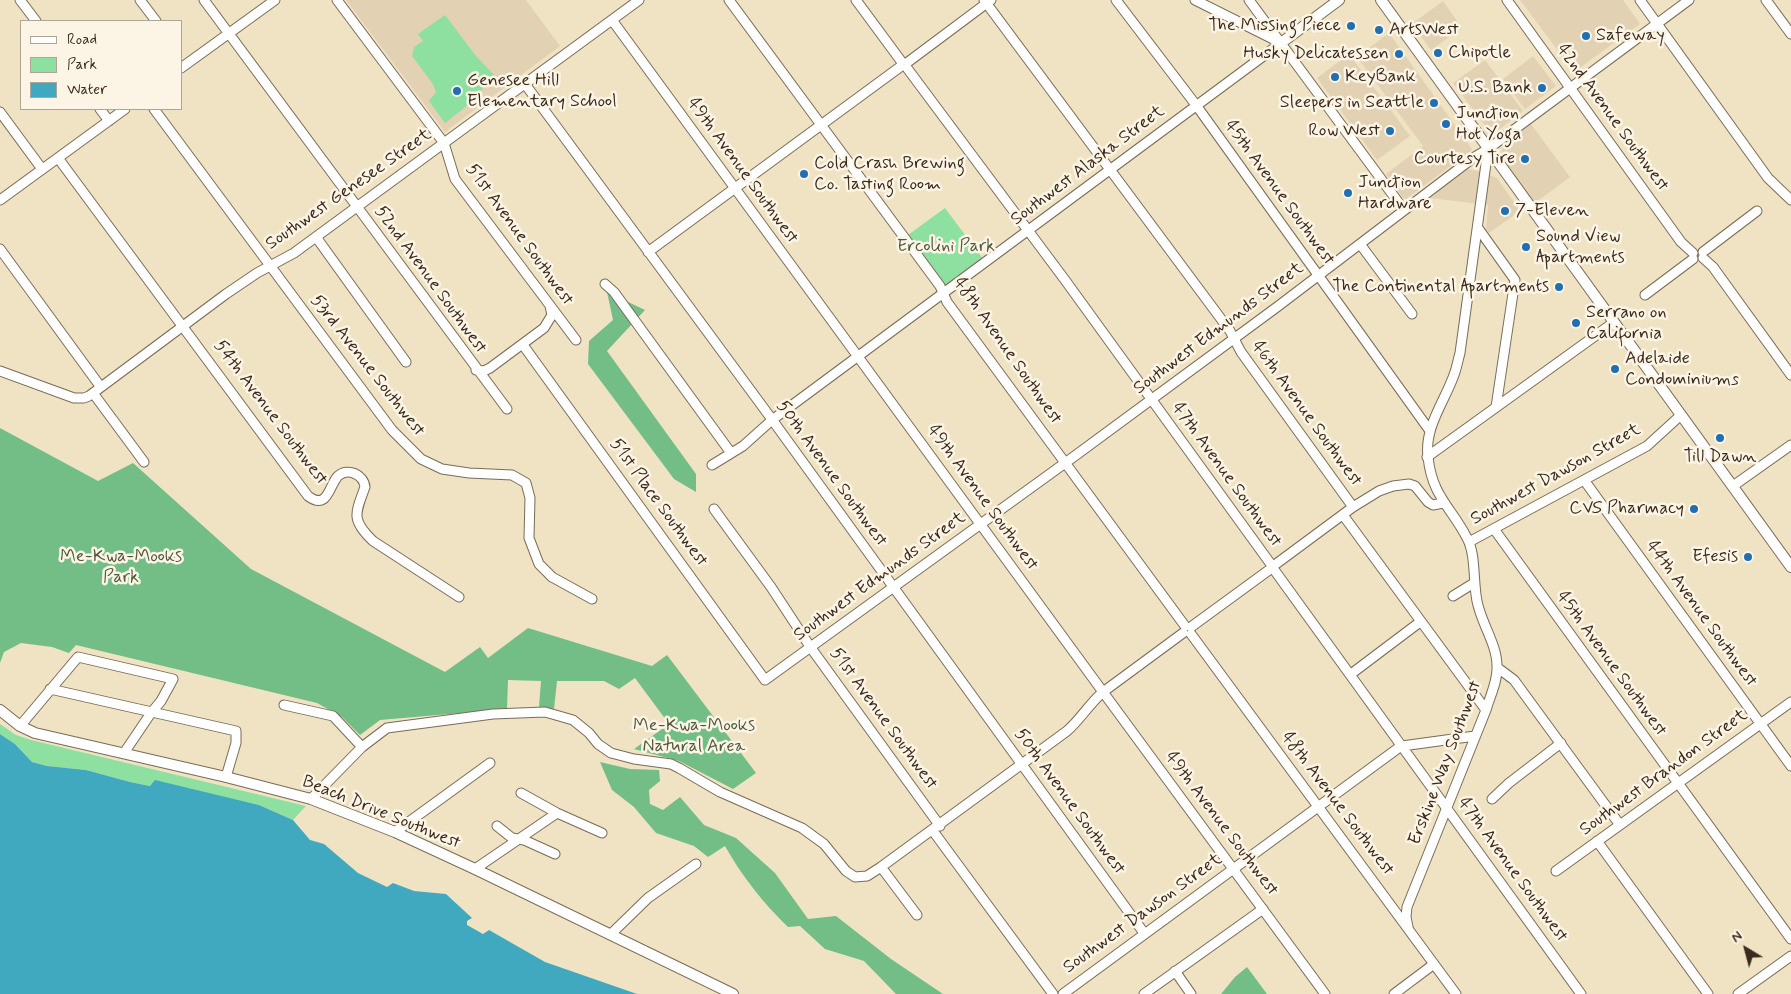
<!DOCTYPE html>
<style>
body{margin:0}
#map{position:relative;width:1791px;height:994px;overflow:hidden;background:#efe3c3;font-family:Mynerve,sans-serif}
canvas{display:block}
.legend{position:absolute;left:20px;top:20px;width:162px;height:90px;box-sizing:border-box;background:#fcf5e5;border:1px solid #afa495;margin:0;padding:6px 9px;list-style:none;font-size:15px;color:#3b2a1e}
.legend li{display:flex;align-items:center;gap:10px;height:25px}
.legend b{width:25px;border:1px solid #afa495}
.north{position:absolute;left:1721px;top:924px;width:50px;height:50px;-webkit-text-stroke:4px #fcf5e5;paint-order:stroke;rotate:323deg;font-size:14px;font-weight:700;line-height:20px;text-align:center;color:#3b2a1e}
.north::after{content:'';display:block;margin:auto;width:18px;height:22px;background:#3b2a1e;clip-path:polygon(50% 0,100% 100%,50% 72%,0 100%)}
</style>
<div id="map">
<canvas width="1791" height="994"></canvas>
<ul class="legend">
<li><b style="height:6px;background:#fff"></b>Road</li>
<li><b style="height:14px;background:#8ee0a0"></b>Park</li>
<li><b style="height:14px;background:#40a9c0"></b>Water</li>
</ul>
<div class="north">N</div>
</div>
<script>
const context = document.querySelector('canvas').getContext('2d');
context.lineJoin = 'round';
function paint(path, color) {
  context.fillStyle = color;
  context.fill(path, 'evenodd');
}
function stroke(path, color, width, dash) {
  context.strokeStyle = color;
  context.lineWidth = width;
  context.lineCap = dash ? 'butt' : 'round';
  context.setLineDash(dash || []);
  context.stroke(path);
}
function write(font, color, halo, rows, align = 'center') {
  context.font = font + ' Mynerve,sans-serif';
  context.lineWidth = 5;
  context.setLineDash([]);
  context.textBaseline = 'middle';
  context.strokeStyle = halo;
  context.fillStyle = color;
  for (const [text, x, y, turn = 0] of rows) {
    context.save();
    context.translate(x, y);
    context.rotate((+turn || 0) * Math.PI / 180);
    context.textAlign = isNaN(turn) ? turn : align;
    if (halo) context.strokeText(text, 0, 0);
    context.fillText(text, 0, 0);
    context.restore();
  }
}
paint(new Path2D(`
 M346,0H526L560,46L445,132Z
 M1520,0H1623L1640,24L1574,72Z
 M1443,1L1462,28L1431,50L1412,24Z
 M1389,33L1472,149L1471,151L1406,199L1402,197L1386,174L1423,146L1357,57Z
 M1349,54L1410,136L1377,160L1317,78Z
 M1533,56L1556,86L1525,109L1503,79Z
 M1485,60L1523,111L1492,135L1453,83Z
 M1531,124L1570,177L1535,203L1500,155L1504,145Z
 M1467,169L1478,171L1497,178L1520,211L1489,233L1486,229L1488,205L1430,198Z`), '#e3d1b4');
paint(new Path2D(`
 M445,15L476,56L495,76L486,84L473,101L445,123L429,101L436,92L433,84L412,56L414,47L423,41L418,34Z
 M945,208L983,259L946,286L908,235Z
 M0,724L16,735L31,740L306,806L293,820L259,805L155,781L150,786L130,782L86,770L47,766L32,762L15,744L0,734Z`), '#8ee0a0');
paint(new Path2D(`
 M607,292L645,310L607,351L696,474V492L674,479L588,364L589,341L613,320Z
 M0,428L98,481L133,463L251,569L445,672L480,647L488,658L528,628L652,666L667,655L756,773L733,789L679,761L634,749L669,724L635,678L619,689L604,681H557L554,709L539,707L541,681L508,680L507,709L380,720L360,735L342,717L317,703L76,645L69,653L52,647L21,643L4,652L0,663Z
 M600,762L630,769L659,770L660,781L649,790L650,804L663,810L680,797L704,825L736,838L775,873L808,919L836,916L891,959L943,994H896L864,961L825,949L800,926L788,927C764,904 741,875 725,846L708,857L694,846L656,833L634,807L612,790Z
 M1247,967L1267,994H1221L1235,977Z`), '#72be86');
paint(new Path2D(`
 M0,734L15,744L32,762L47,766L86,770L130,782L150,786L155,780L259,805L293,820L310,840L324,844L358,873L387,887L393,883L414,891L446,894L472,918L467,921V925L483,934L489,930L545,962L637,994H0Z`), '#40a9c0');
const minor = new Path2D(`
 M20,0L36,21
 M140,0L156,21
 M204,0L507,409
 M337,0L444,143L455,179L576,340
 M729,0L940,286L947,302L1185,626
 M856,0L901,61
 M984,0L1230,331L1241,352L1353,507
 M1116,0L1196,105L1430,431
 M1195,0L1279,42
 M1249,0L1404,210
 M1507,0L1681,242L1693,253
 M1640,0L1768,178L1791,200
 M1766,0L1791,34
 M612,20L1103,692L1325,994
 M908,62L991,0
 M181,68L275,0
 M907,68L1065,280L1270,563
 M525,84L768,414L1144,933
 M100,109L109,121
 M154,109L392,430L421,459L442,469L469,473L512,475L526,483L530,498L529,538L539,564L552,577L592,599
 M0,112L42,169
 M58,158L308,496C328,511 329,485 338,476C348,467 364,475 365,487C355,514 351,520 373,541L459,597
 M0,200L125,109
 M1478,228L1515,280L1496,407
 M316,237L406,362
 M1360,244L1412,314
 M0,249L100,386
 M648,252L900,67
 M1703,252L1757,211
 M1703,258L1713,267L1791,375
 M605,284L614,292L731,453
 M1645,295L1693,259
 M523,345L765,680L1072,458L1277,307L1473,158L1488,149L1689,0
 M476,370L484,371L490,368L544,328L552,315L550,306
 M0,371L74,398H84L89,396L226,294L257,273L294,253L639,0
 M93,393L144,462
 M1427,457L1613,323
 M712,465L743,446L772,420L1281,43
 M1584,480L1791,766
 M1733,486L1791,445
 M714,509L771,587L811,648L940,826
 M1343,515L1486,710
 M1494,529L1791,939
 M1469,542L1647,446L1681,415
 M1276,564L1353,507L1379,491L1393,486L1409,484L1415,486L1428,502L1433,505L1443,503
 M1275,571L1581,994
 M1453,596L1474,583
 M1191,627L1269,570
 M1191,634L1456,994
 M1498,668L1514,680L1620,825
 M1351,674L1420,622
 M50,689L236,731V743L226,777
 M284,705L333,716L362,747
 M20,726L78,657L173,679L161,701L151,713L124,753
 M521,793L557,813L602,833
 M311,799L362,747L387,728L493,714L545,712L573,720L589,733L598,744L611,753L634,759L671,764L679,768L720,792L802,828L824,844L846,871L855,877L867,876L881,867L1067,731C1080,720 1089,704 1103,692L1183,633
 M1492,799L1509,783L1561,743
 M497,826L512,838L524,840L555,854
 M933,831L1053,994
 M395,832L490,763
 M1597,841L1708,994
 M881,867L917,915
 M475,869L557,813
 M1556,871L1791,702
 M1408,927L1406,917L1407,907L1486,710C1490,696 1498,681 1497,666C1497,644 1481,623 1477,601C1473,582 1476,554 1467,538C1451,507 1432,496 1428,457C1424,426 1446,400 1455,372C1457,366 1458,360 1460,353L1488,149
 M611,934L648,898L696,864
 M1175,971L1191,994
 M1063,994L1397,749L1402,746L1475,736
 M1144,994L1263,909
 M1394,994L1434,964
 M1738,994L1791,956`);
const major = new Path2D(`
 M1381,0L1791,567
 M1281,43L1339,0
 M0,710L20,726L35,733L226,777L311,799L395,832L475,869L733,994`);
stroke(minor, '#7a6b58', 11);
stroke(major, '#7a6b58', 12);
stroke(minor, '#fff', 9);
stroke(major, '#fff', 10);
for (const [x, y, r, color] of [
 [1351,26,5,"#1f6fb2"],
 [1379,30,5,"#1f6fb2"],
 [1586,36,5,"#1f6fb2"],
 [1438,53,5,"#1f6fb2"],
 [1399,54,5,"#1f6fb2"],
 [1335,77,5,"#1f6fb2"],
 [1542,88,5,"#1f6fb2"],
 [457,91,5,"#1f6fb2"],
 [1434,103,5,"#1f6fb2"],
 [1446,124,5,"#1f6fb2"],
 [1390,131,5,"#1f6fb2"],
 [1525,159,5,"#1f6fb2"],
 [804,174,5,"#1f6fb2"],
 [1348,193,5,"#1f6fb2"],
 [1505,211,5,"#1f6fb2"],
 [1526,247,5,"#1f6fb2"],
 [1559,287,5,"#1f6fb2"],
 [1576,323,5,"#1f6fb2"],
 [1615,369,5,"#1f6fb2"],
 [1720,438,5,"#1f6fb2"],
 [1694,509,5,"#1f6fb2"],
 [1748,557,5,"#1f6fb2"]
]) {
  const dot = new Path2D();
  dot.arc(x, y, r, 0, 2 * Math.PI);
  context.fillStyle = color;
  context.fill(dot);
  stroke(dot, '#fcf5e5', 2);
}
write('18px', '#3b2a1e', '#fcf5e5', [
 ["The Missing Piece",1341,26,"right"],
 ["ArtsWest",1389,30],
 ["Safeway",1596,36],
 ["Chipotle",1448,53],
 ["Husky Delicatessen",1389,54,"right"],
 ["KeyBank",1345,77],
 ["Genesee Hill",467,81],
 ["Elementary School",467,102],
 ["U.S. Bank",1532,88,"right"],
 ["Sleepers in Seattle",1424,103,"right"],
 ["Junction",1456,114],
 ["Hot Yoga",1456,135],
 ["Row West",1380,131,"right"],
 ["Courtesy Tire",1515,159,"right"],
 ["Cold Crash Brewing",814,164],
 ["Co. Tasting Room",814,185],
 ["Junction",1358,183],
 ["Hardware",1358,204],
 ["7-Eleven",1515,211],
 ["Sound View",1536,237],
 ["Apartments",1536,258],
 ["The Continental Apartments",1549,287,"right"],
 ["Serrano on",1586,313],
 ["California",1586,334],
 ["Adelaide",1625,359],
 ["Condominiums",1625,380],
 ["Till Dawn",1720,457,"center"],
 ["CVS Pharmacy",1684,509,"right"],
 ["Efesis",1738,557,"right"]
], 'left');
write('18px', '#3b2a1e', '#fcf5e5', [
 ["42nd Avenue Southwest",1612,118,54],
 ["Southwest Alaska Street",1088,166,-37],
 ["49th Avenue Southwest",742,171,54],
 ["Southwest Genesee Street",349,190,-35],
 ["45th Avenue Southwest",1279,193,54],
 ["51st Avenue Southwest",519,235,54],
 ["52nd Avenue Southwest",430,280,54],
 ["Southwest Edmunds Street",1219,329,-37],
 ["48th Avenue Southwest",1007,351,55],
 ["53rd Avenue Southwest",367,366,52],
 ["54th Avenue Southwest",270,413,53],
 ["46th Avenue Southwest",1306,414,54],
 ["50th Avenue Southwest",831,474,54],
 ["47th Avenue Southwest",1226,475,54],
 ["Southwest Dawson Street",1556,475,-29],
 ["49th Avenue Southwest",982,498,54],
 ["51st Place Southwest",658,503,54],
 ["Southwest Edmunds Street",880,577,-36],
 ["44th Avenue Southwest",1701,614,54],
 ["45th Avenue Southwest",1611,664,54],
 ["51st Avenue Southwest",883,719,54],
 ["Erskine Way Southwest",1446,763,-69],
 ["Southwest Brandon Street",1664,773,-36],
 ["50th Avenue Southwest",1069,802,54],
 ["48th Avenue Southwest",1337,804,53],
 ["Beach Drive Southwest",381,813,22],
 ["49th Avenue Southwest",1221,824,53],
 ["47th Avenue Southwest",1512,870,54],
 ["Southwest Dawson Street",1143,914,-36]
]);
write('18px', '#50583e', '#fcf5e5', [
 ["Ercolini Park",946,247],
 ["Me-Kwa-Mooks",121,557],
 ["Park",121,578],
 ["Me-Kwa-Mooks",694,726],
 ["Natural Area",694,747]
]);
</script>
